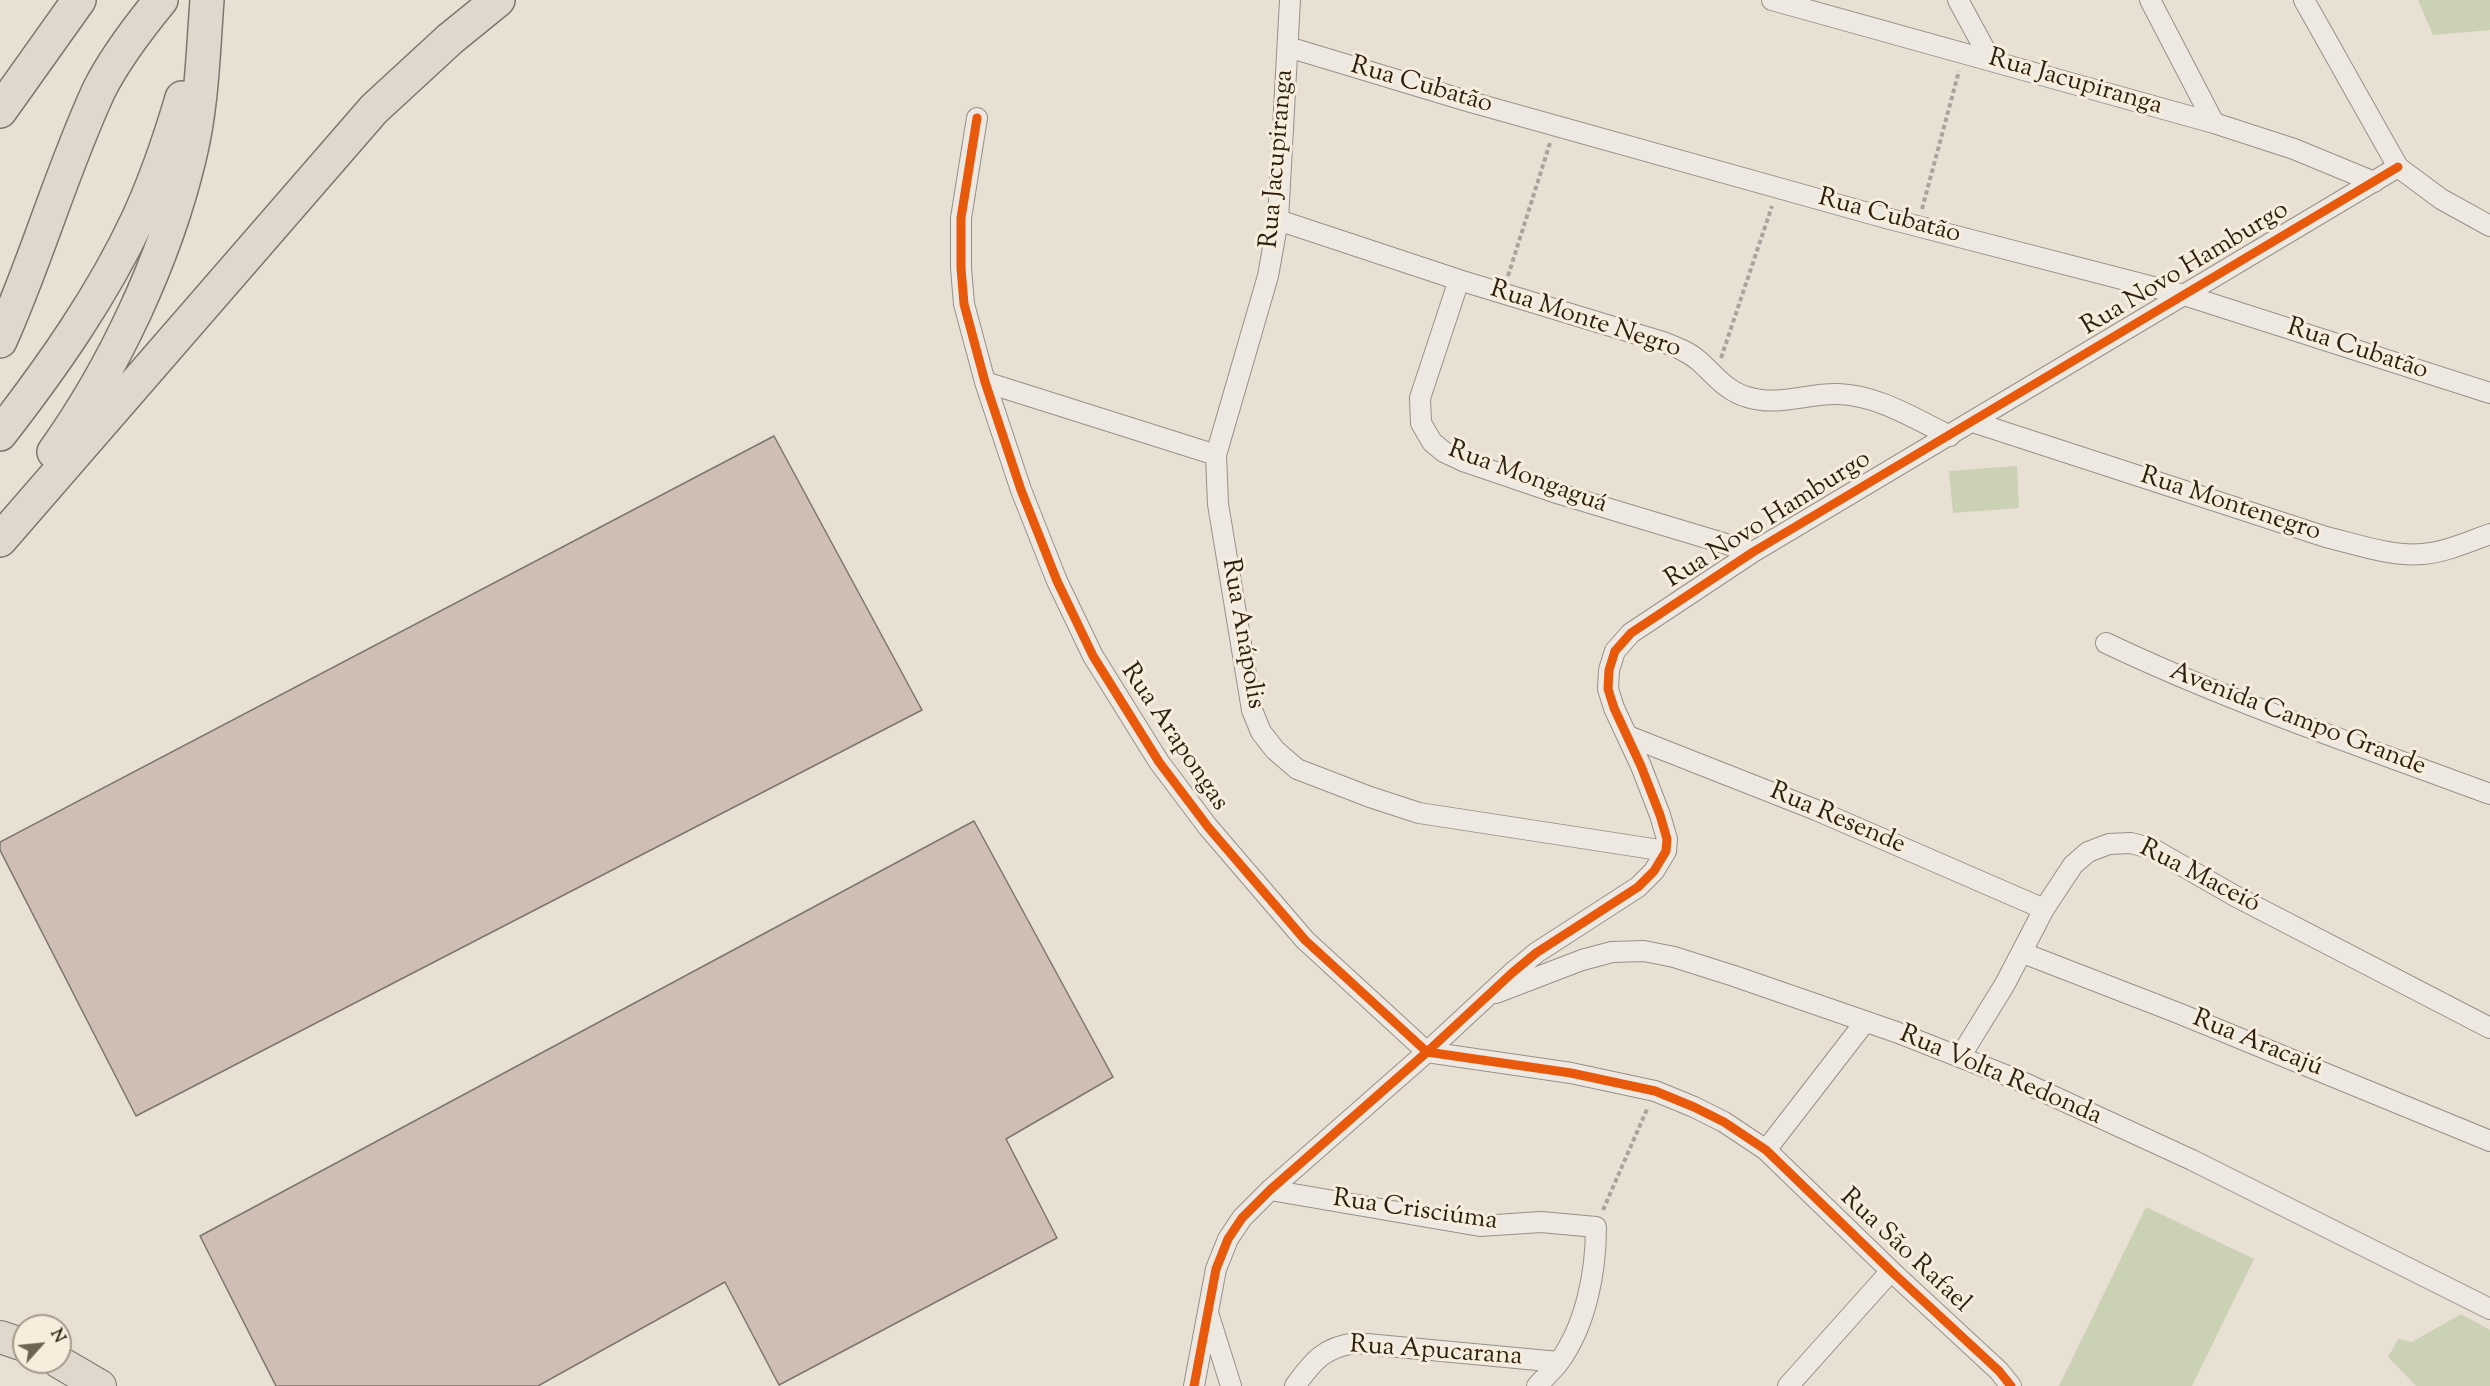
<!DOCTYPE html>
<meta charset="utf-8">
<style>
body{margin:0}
#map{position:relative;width:2490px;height:1386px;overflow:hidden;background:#e8e0d3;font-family:"Sorts Mill Goudy",serif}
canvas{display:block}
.north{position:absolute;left:12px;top:1314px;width:60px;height:60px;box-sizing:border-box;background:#f6eddd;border:2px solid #a69b8b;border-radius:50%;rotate:63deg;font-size:16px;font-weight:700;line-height:24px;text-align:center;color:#2e1f10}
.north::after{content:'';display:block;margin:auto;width:21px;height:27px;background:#6f6354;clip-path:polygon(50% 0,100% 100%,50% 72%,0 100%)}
</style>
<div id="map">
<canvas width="2490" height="1386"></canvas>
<div class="north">N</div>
</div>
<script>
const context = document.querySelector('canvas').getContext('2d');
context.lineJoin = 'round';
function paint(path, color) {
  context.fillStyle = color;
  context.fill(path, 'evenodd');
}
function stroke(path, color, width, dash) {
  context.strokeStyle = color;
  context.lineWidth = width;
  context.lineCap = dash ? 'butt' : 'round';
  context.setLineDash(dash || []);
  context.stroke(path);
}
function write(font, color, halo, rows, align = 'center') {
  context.font = font + ' "Sorts Mill Goudy",serif';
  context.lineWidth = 6;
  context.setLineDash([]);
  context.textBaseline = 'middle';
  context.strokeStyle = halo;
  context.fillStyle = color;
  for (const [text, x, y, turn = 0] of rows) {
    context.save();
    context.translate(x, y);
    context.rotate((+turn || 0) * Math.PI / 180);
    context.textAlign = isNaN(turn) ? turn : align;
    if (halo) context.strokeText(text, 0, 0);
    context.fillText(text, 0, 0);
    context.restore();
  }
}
paint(new Path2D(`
 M2418,0H2490V30L2433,35Z
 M2017,466L2019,508L1953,513L1949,471Z
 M2146,1207L2254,1259L2192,1386H2059Z
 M2461,1314L2490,1330V1386H2416L2388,1357L2398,1339L2412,1342Z`), '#cbd1b4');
const building = new Path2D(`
 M774,436L922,710L136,1116L0,850V842Z
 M974,821L1113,1077L1006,1139L1057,1238L779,1385L725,1282L538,1386H276L200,1236Z`);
paint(building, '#cfbeb3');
stroke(building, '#7c766d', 1.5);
const minor = new Path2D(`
 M1772,0L2214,123L2294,149L2374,182
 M1958,0L1990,59
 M2150,0L2214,123
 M2304,0L2398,167L2441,199L2490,226
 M1288,47L1467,101L1886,218L2184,295L2490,393
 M977,118L961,218V268L964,304L985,382L1021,490L1057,581L1093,656L1159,762L1208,827L1305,940L1427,1052L1571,1073L1655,1091L1694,1107L1724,1122L1766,1150L1891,1271L1999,1371L2011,1386
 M1278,220L1459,280L1663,342C1676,347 1689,352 1699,361C1715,375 1726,391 1747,397C1778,407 1807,393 1838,394C1878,395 1915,419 1950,436
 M1459,280L1420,398L1421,423L1432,442L1444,452L1463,461L1560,494L1753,552
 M985,382L1216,455L1218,504L1252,710L1261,732L1275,750L1297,769L1370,797L1419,813L1666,851
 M1973,422L2326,537C2356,544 2392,557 2423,554C2446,552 2468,542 2490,534
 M1216,455L1268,276L1278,220L1290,0
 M2106,643C2230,702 2361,746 2490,794
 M1628,736L1816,810L2044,909
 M2023,953L2178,1013L2490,1141
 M1496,993L1582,960L1612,952L1644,951L1674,957L1734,976L1896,1032L2018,1080L2192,1160L2490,1309
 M1960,1057L2005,984L2044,909L2073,865L2088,852L2109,844L2131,843L2153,849L2235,896L2490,1028
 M1766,1150L1865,1022
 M1270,1190L1480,1226L1541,1222L1596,1227C1596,1272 1586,1325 1559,1362C1553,1370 1544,1378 1537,1386
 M1209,1316L1231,1386
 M1194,1386L1216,1269L1228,1239L1242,1218L1270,1190L1427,1052L1512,973L1536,953L1638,887L1654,871L1666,851L1667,839L1660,815L1641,766L1614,708L1608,689L1609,670L1615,651L1631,633L1753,552L2398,167
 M1295,1386C1313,1361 1324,1347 1356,1343L1559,1362
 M1788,1386L1891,1271`);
const primary = new Path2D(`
 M0,1337L24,1345
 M59,1362L100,1386`);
const motorway = new Path2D(`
 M0,111L79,0
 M0,341C37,259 61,172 99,90C115,58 138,28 161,0
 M0,434C52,367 102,296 138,219C156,180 170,139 182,98
 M54,452C114,368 165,259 189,159C202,107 203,53 207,0
 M0,540L374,109L450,39L498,0`);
stroke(minor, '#979087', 22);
stroke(primary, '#7c766d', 34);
stroke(motorway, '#7c766d', 36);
stroke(new Path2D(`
 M1922,209L1959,71
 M1508,276L1550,143
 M1721,358L1772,206
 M1603,1210L1648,1107`), '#a8a49d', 4, [4.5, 3]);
stroke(minor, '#ede9e2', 20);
stroke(primary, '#e0d8cd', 32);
stroke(motorway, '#e0d8cd', 33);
stroke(new Path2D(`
 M977,118L961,218V268L964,304L985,382L1021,490L1057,581L1093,656L1159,762L1208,827L1305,940L1427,1052L1571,1073L1655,1091L1694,1107L1724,1122L1766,1150L1891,1271L1999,1371L2011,1386
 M1194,1386L1216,1269L1228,1239L1242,1218L1270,1190L1427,1052L1512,973L1536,953L1638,887L1654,871L1666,851L1667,839L1660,815L1641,766L1614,708L1608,689L1609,670L1615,651L1631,633L1753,552L2398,167`), '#e8590c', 9);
write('26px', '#2e1f10', '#f6eddd', [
 ["Rua Jacupiranga",2075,84,16],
 ["Rua Cubatão",1421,87,16],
 ["Rua Jacupiranga",1279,159,-85],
 ["Rua Cubatão",1889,218,15],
 ["Rua Novo Hamburgo",2186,270,-31],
 ["Rua Monte Negro",1585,321,18],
 ["Rua Cubatão",2357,351,18],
 ["Rua Mongaguá",1527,479,20],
 ["Rua Montenegro",2230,506,18],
 ["Rua Novo Hamburgo",1769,521,-32],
 ["Rua Anápolis",1241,634,80],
 ["Avenida Campo Grande",2297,721,21],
 ["Rua Arapongas",1173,738,56],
 ["Rua Resende",1837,820,23],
 ["Rua Maceió",2199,878,27],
 ["Rua Aracajú",2257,1045,22],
 ["Rua Volta Redonda",2000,1077,23],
 ["Rua Crisciúma",1415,1212,8],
 ["Rua São Rafael",1904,1252,43],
 ["Rua Apucarana",1436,1353,4]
]);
</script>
